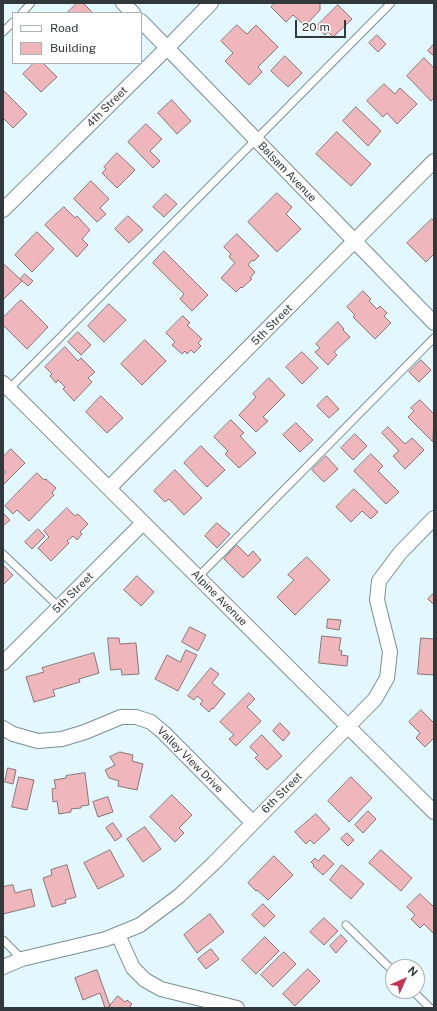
<!DOCTYPE html>
<style>
body{margin:0}
#map{position:relative;width:437px;height:1011px;overflow:hidden;background:#e2f7fe;font-family:"Public Sans",sans-serif}
canvas{display:block}
.frame{position:absolute;inset:0;border:4px solid #31393c;pointer-events:none}
.legend{position:absolute;left:12px;top:12px;width:130px;height:52px;box-sizing:border-box;background:#fff;border:1px solid #adb0b1;margin:0;padding:5px 7px;list-style:none;font-size:12px;color:#31393c}
.legend li{display:flex;align-items:center;gap:8px;height:20px}
.legend b{width:20px;border:1px solid #adb0b1}
.north{position:absolute;left:385px;top:959px;width:40px;height:40px;box-sizing:border-box;background:#fff;border:1px solid #adb0b1;border-radius:50%;rotate:45deg;font-size:11px;font-weight:700;line-height:16px;text-align:center;color:#31393c}
.north::after{content:'';display:block;margin:auto;width:14px;height:18px;background:#c43456;clip-path:polygon(50% 0,100% 100%,50% 72%,0 100%)}
.scale{position:absolute;left:295px;top:20px;width:51px;height:18px;box-sizing:border-box;border:2px solid #31393c;border-top:0;padding-left:5px;font-size:12px;line-height:14px;white-space:nowrap;color:#31393c;-webkit-text-stroke:3px #fff;paint-order:stroke}
</style>
<div id="map">
<canvas width="437" height="1011"></canvas>
<div class="frame"></div>
<ul class="legend">
<li><b style="height:5px;background:#fff"></b>Road</li>
<li><b style="height:11px;background:#efb6bc"></b>Building</li>
</ul>
<div class="north">N</div>
<div class="scale">20 m</div>
</div>
<script>
const context = document.querySelector('canvas').getContext('2d');
context.lineJoin = 'round';
function paint(path, color) {
  context.fillStyle = color;
  context.fill(path, 'evenodd');
}
function stroke(path, color, width, dash) {
  context.strokeStyle = color;
  context.lineWidth = width;
  context.lineCap = dash ? 'butt' : 'round';
  context.setLineDash(dash || []);
  context.stroke(path);
}
function write(font, color, halo, rows, align = 'center') {
  context.font = font + ' "Public Sans",sans-serif';
  context.lineWidth = 3;
  context.setLineDash([]);
  context.textBaseline = 'middle';
  context.strokeStyle = halo;
  context.fillStyle = color;
  for (const [text, x, y, turn = 0] of rows) {
    context.save();
    context.translate(x, y);
    context.rotate((+turn || 0) * Math.PI / 180);
    context.textAlign = isNaN(turn) ? turn : align;
    if (halo) context.strokeText(text, 0, 0);
    context.fillText(text, 0, 0);
    context.restore();
  }
}
const building = new Path2D(`
 M77,3H83L93,13H67Z
 M275,3H320V10L305,26L293,15L286,22L271,7Z
 M338,5L352,19L333,37L328,32L325,35L316,27Z
 M237,25L247,34L256,25L278,47L258,67L262,72L249,85L225,61L233,53L221,41Z
 M377,35L386,44L378,52L369,43Z
 M434,44V56L428,51Z
 M285,56L302,73L288,87L271,71Z
 M424,58L434,68V98L431,101L407,76Z
 M34,63H43L57,77L41,92L23,74Z
 M384,84L395,94L400,88L417,104L397,124L387,113L383,117L367,101Z
 M3,90L27,114L13,128L3,118Z
 M172,100L191,121L177,134L158,113Z
 M356,107L381,131L368,146L343,121Z
 M146,124L162,139L150,151L160,161L153,168L128,142Z
 M337,132L371,164L351,186L316,154Z
 M117,153L135,170L117,188L102,173L106,169L104,167Z
 M91,181L109,199L100,208L106,214L97,222L74,199Z
 M277,193L292,207L286,214L301,229L277,252L248,222Z
 M166,194L177,204L164,217L153,207Z
 M64,207L75,218L77,216L90,230L82,239L88,245L77,257L45,225Z
 M128,216L143,230L129,243L115,229Z
 M432,219L434,221V254L426,262L407,243Z
 M37,232L54,249L32,272L15,255Z
 M237,234L259,256L254,261L252,260L248,265L255,272L250,278L252,279L242,288L241,287L236,292L221,278L235,263L229,257L231,254L224,247Z
 M164,251L208,295L192,311L180,299L184,294L153,263Z
 M5,265L22,281L3,300V266Z
 M25,274L33,281L28,286L20,279Z
 M363,291L371,299L369,301L377,309L380,306L387,313L384,316L391,323L375,339L353,317L355,315L347,307Z
 M21,300L48,327L27,349L3,325V318Z
 M109,304L126,320L104,342L88,326Z
 M183,316L190,323L187,325L202,339L198,343L201,346L194,353L191,350L187,354L185,351L182,354L172,345L175,342L166,333Z
 M338,322L344,329L343,330L350,337L334,352L337,355L328,365L315,352L320,348L316,344Z
 M78,332L91,345L81,355L68,342Z
 M145,340L166,361L142,385L121,364Z
 M65,347L78,361L81,358L95,372L88,378L92,382L74,401L63,389L65,387L58,380L56,383L50,376L52,374L45,367Z
 M302,352L318,368L302,384L286,367Z
 M421,360L431,370L419,382L409,372Z
 M269,378L285,395L263,417L268,421L256,432L239,415L256,397L253,394Z
 M101,396L123,418L107,433L86,412Z
 M327,396L339,409L329,418L317,406Z
 M420,400L434,414L433,442L408,417L414,411L411,408Z
 M231,420L244,433L240,436L256,453L239,468L225,454L228,451L214,437Z
 M296,423L313,440L300,452L283,435Z
 M388,427L405,444L412,438L424,450L405,469L393,456L399,451L382,433Z
 M355,434L367,446L353,460L341,448Z
 M201,446L225,470L207,487L184,463Z
 M11,449L25,463L4,484L3,482V475L6,472L3,469V457Z
 M371,454L383,466L378,471L399,492L386,504L354,471Z
 M326,456L338,469L324,482L312,470Z
 M175,470L202,498L184,515L169,499L165,502L154,491Z
 M37,473L44,480L46,479L56,488L52,493L54,495L29,521L17,510L13,514L5,506Z
 M354,489L378,512L371,519L362,511L351,522L336,507Z
 M67,508L75,516L78,514L88,524L80,532L82,534L77,540L73,536L67,541L69,543L51,561L38,548L49,537L44,531Z
 M3,513L10,520L3,526Z
 M217,523L230,534L217,548L205,536Z
 M38,529L45,536L32,549L25,542Z
 M237,545L248,556L253,551L261,560L243,578L224,559Z
 M307,557L330,580L295,615L277,597L294,580L288,575Z
 M3,565L13,575L3,585Z
 M137,576L154,592L141,606L124,590Z
 M434,593V605L428,599Z
 M328,619L341,620L339,630L327,628Z
 M190,627L206,635L198,651L182,642Z
 M322,636L341,638L339,650L342,651L341,655L348,656L347,666L319,663Z
 M108,638H119L120,644L136,643L139,674L122,675L121,669L111,670Z
 M421,638L434,639V675L418,674Z
 M186,650L197,655L178,691L155,679L167,655L180,662Z
 M94,653L99,673L79,679L80,682L53,690L55,696L34,702L26,677L44,672L42,668Z
 M211,668L219,674L212,683L225,694L213,709L212,708L209,712L200,704L203,701L197,696L194,700L188,696Z
 M249,693L255,699L247,707L261,721L236,746L229,739L234,735L220,722Z
 M421,710L434,723V738L425,747L416,738L420,733L409,722Z
 M280,723L290,733L283,741L273,731Z
 M262,735L282,756L267,770L255,758L258,755L250,747Z
 M120,752L133,755L132,761L143,764L137,790L118,786L119,781L109,778L105,770L115,765L110,757Z
 M8,768L16,770L13,784L5,782Z
 M85,773L89,805L81,806V808L71,809V812L59,814L57,801L53,802L52,789L56,788L54,780L66,778V776Z
 M19,777L34,780L27,810L12,807Z
 M351,777L372,798L349,822L328,801Z
 M172,795L192,815L179,828L184,833L175,842L150,817Z
 M108,797L113,812L98,817L93,802Z
 M368,811L376,819L363,833L355,825Z
 M316,814L330,829L314,844L310,840L306,844L295,832Z
 M113,823L122,836L115,841L106,828Z
 M145,827L161,849L143,862L127,839Z
 M347,833L354,840L348,846L341,839Z
 M110,850L124,876L98,889L84,863Z
 M381,850L412,878L401,891L369,863Z
 M324,855L334,864L323,875L313,866L314,865L311,862L315,858L318,861Z
 M274,856L293,875L268,900L257,890L256,891L248,883Z
 M67,865L76,897L65,900L66,903L52,907L43,878L52,875L51,870Z
 M342,865L364,884L351,899L330,880Z
 M13,885L15,893L31,889L35,906L3,914V887Z
 M420,894L434,907V934L424,924L420,928L411,919L415,915L407,907Z
 M263,904L275,916L264,927L252,915Z
 M210,914L224,932L197,953L184,935Z
 M324,918L338,931L324,945L310,932Z
 M341,935L347,941L336,953L330,946Z
 M265,937L279,951L256,974L242,960Z
 M211,949L219,959L206,969L198,959Z
 M284,952L296,964L273,987L261,975Z
 M308,969L320,981L295,1006L283,994Z
 M97,970L110,1006L108,1008H105L100,993L83,1000L75,978Z
 M118,996L125,1002L127,1000L132,1004L130,1006L132,1008H108Z`);
paint(building, '#efb6bc');
stroke(building, '#887577', 1);
const lane = new Path2D(`
 M22,13L31,3
 M3,32L13,22
 M9,389L391,3
 M3,554L59,607
 M198,577L434,338
 M346,925L393,971
 M3,940L22,959
 M413,991L430,1008`);
const street = new Path2D(`
 M123,3L133,13
 M141,21L434,323
 M3,210L167,48L211,3
 M3,383L434,812
 M109,488L434,161
 M3,663L143,523
 M3,728L13,734L38,741L62,739L85,732L121,717H136L151,722L164,733L253,823
 M118,935L133,968L145,980L161,989L237,1008
 M3,967L22,959L106,939L140,925L179,896L214,863L253,823L375,699L387,678L390,652L377,600L379,581L400,553L434,518`);
stroke(lane, '#7b8e94', 9);
stroke(street, '#7b8e94', 16);
stroke(lane, '#fff', 7);
stroke(street, '#fff', 14);
write('11px', '#31393c', '#fff', [
 ["4th Street",107,107,-45],
 ["Balsam Avenue",287,172,46],
 ["5th Street",272,325,-45],
 ["5th Street",73,593,-45],
 ["Alpine Avenue",219,598,45],
 ["Valley View Drive",190,760,45],
 ["6th Street",282,793,-45]
]);
</script>
